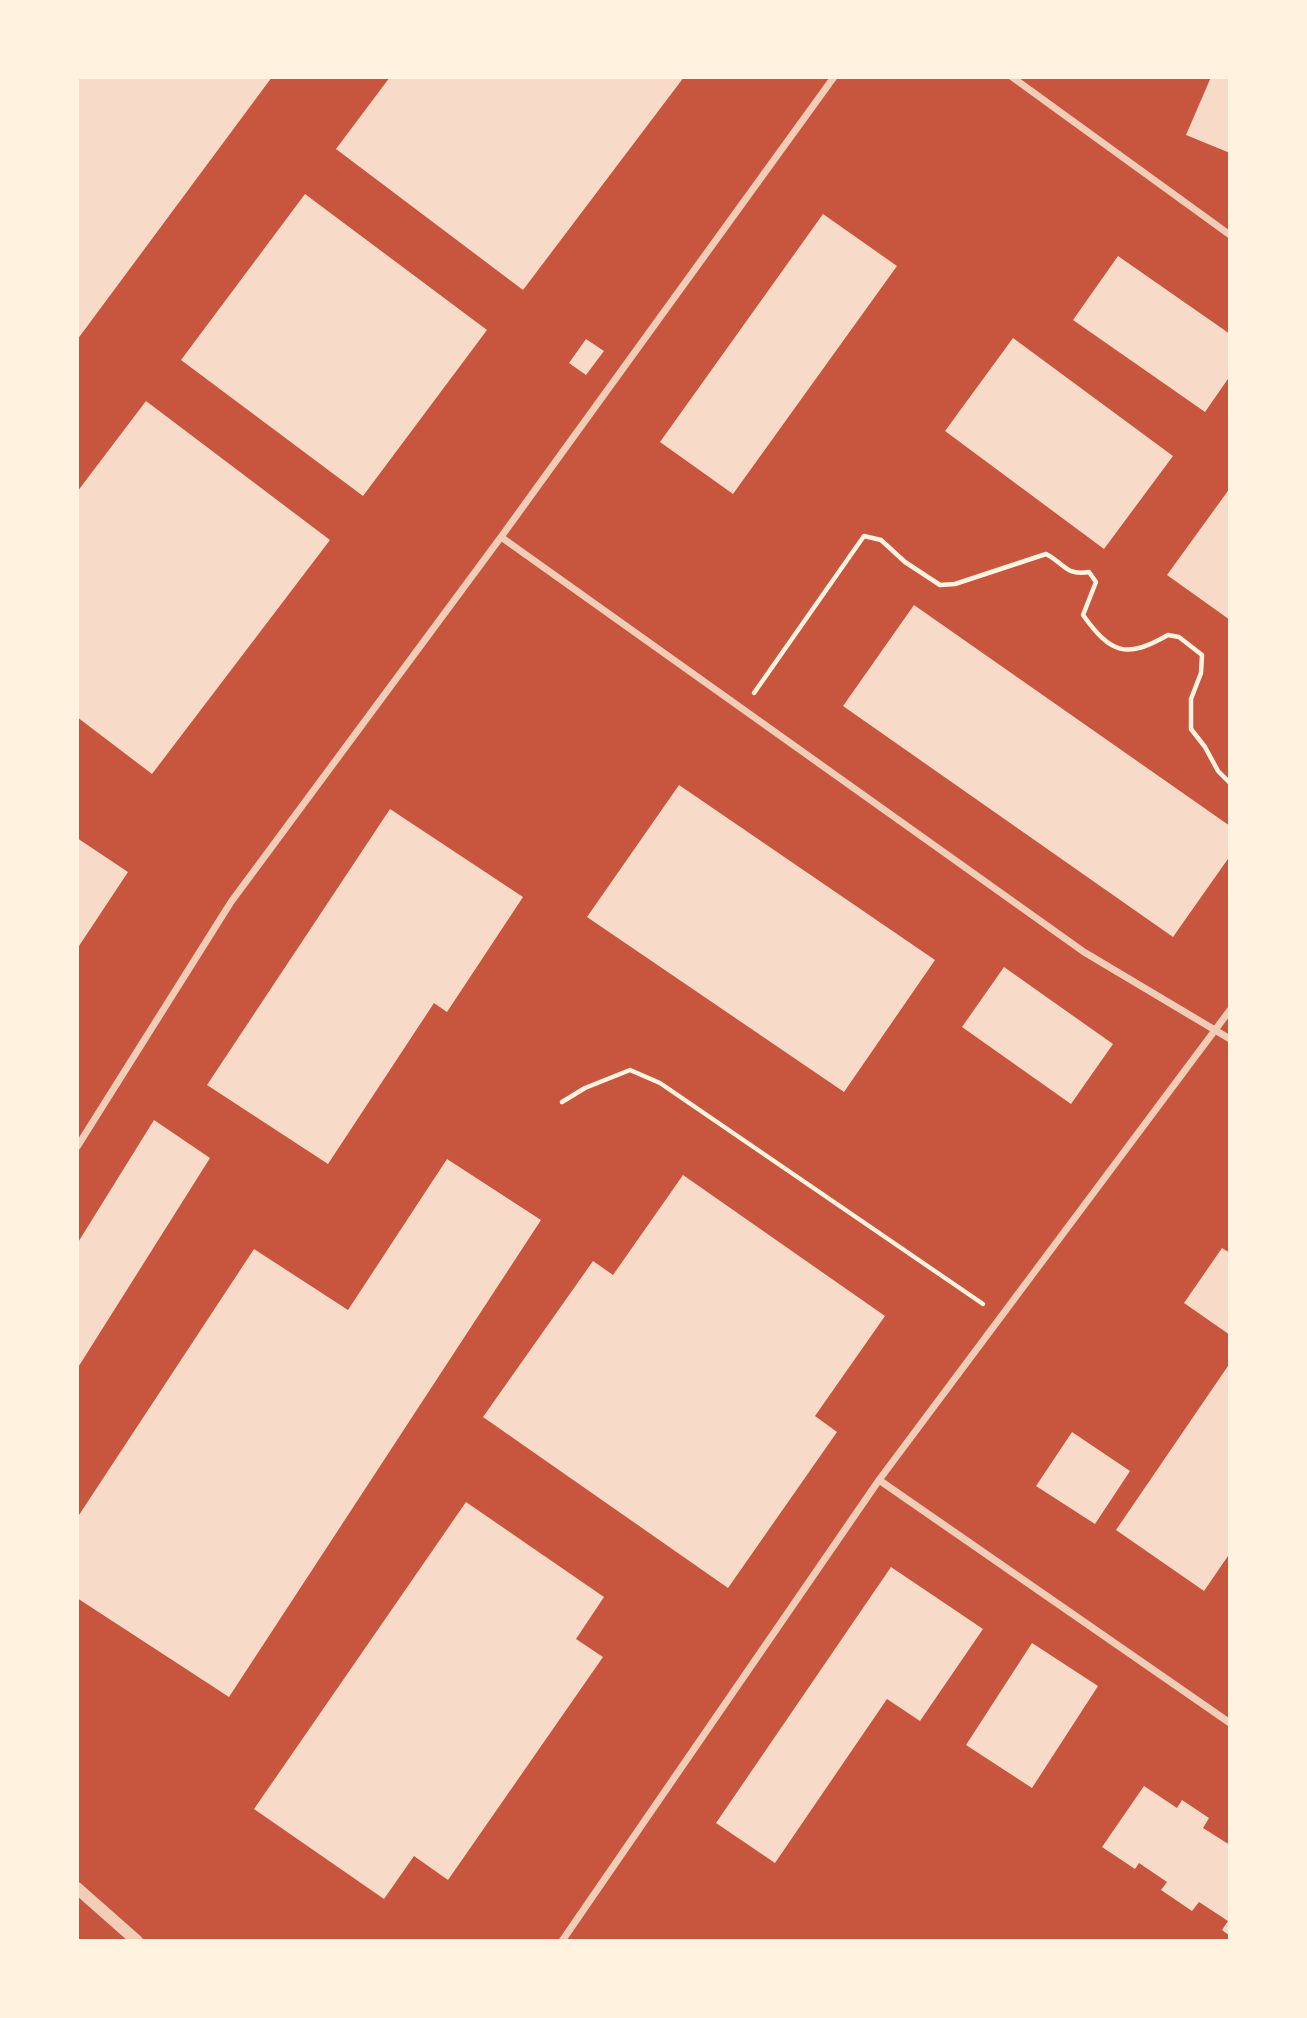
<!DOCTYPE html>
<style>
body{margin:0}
#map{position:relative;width:1307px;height:2018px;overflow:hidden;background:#c8553d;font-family:"PT Sans",sans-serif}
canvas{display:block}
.frame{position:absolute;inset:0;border:79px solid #fff3e0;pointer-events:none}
</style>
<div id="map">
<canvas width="1307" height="2018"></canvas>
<div class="frame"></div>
</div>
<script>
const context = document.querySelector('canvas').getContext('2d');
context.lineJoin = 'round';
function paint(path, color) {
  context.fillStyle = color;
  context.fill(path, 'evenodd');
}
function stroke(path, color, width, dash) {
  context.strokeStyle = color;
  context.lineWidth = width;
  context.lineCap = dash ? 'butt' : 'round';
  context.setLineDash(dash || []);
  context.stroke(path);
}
paint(new Path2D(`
 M77,77H272L77,340Z
 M390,77H684L523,290L336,149Z
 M1211,77H1230V153L1186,135Z
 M305,194L487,330L363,496L181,360Z
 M823,214L897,266L733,494L660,442Z
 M1118,256L1230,334V376L1205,412L1073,320Z
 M1013,338L1173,456L1104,549L945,431Z
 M586,339L604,351L586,375L569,363Z
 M146,401L330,540L152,774L77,717V492Z
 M1230,488V620L1167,575Z
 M914,605L1230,826V856L1173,937L843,706Z
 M679,785L935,960L844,1092L587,917Z
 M390,809L523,897L447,1012L434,1003L328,1164L207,1085Z
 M77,838L128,872L77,949Z
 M1004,967L1113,1044L1071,1104L962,1027Z
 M154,1120L210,1158L77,1369V1244Z
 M447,1159L541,1220L229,1697L77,1598V1518L254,1249L348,1310Z
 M683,1175L885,1316L815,1416L837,1432L728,1588L483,1417L593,1261L613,1275Z
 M1222,1248L1230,1253V1335L1184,1303Z
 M1230,1363V1553L1204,1591L1116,1530Z
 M1072,1432L1130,1471L1095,1524L1036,1486Z
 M466,1502L604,1597L576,1639L603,1657L448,1880L414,1856L384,1899L254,1809Z
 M891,1567L983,1629L920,1721L887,1699L775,1863L716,1823Z
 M1032,1643L1098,1686L1032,1788L966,1745Z
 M1144,1786L1177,1808L1182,1800L1209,1818L1203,1828L1230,1845V1936L1222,1930L1228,1921L1199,1902L1192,1911L1161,1890L1167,1882L1139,1863L1135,1869L1102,1847Z`), '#f7dbc8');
stroke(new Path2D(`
 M754,693L864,536L881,540L905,562L940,585L955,584L1046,554C1064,563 1065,576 1089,572L1096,582L1083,615C1111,654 1126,659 1168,635L1179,637L1202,655L1201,673L1191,699V729L1205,747L1218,771L1230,783
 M562,1102L585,1088L630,1070L660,1083L983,1304`), '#fff3e0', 4.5);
stroke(new Path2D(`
 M1012,77L1230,235
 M501,537L1084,952L1230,1039
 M77,1147L231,902L501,537L834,77
 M879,1480L1230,1723
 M562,1941L879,1480L1230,1010`), '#f1ccb7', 7);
stroke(new Path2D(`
 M77,1888L137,1941`), '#f1ccb7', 12);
</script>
